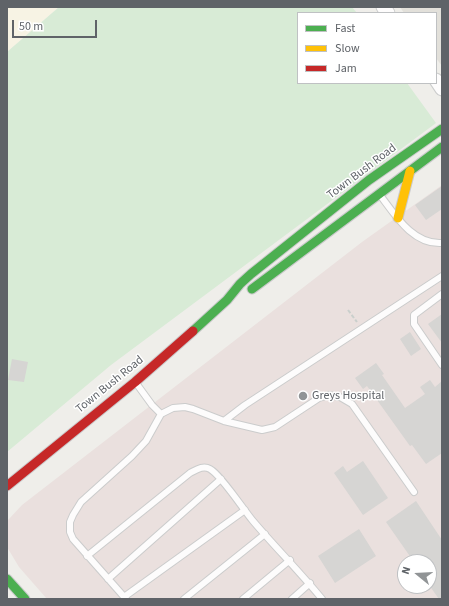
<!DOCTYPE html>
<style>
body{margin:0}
#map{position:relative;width:449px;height:606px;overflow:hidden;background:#efeeea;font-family:"Source Sans 3",sans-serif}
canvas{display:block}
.frame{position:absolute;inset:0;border:8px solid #5f6368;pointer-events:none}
.legend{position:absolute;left:297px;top:12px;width:140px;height:72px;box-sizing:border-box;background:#fff;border:1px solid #bfc1c3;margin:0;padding:5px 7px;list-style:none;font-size:12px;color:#5f6368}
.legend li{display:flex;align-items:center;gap:8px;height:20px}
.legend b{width:20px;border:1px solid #bfc1c3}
.north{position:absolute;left:397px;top:554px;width:40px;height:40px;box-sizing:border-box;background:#fff;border:1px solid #bfc1c3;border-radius:50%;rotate:288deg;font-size:11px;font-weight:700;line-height:16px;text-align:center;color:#5f6368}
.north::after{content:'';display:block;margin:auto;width:14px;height:18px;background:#919496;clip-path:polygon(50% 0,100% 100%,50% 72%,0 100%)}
.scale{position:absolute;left:12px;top:20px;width:85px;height:18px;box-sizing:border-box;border:2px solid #5f6368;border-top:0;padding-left:5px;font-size:12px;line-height:14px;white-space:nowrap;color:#5f6368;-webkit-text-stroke:3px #fff;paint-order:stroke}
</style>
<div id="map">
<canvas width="449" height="606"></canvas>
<div class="frame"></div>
<ul class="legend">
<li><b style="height:5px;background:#4caf50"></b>Fast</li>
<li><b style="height:5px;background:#ffc107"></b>Slow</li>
<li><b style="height:5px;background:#c62828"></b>Jam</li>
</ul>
<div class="north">N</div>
<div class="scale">50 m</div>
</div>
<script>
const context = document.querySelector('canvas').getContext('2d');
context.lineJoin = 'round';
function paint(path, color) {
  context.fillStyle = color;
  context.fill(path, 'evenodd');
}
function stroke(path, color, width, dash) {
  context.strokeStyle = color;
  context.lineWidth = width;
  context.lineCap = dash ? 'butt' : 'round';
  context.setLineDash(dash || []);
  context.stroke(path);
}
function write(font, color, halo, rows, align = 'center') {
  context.font = font + ' "Source Sans 3",sans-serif';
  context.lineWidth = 3;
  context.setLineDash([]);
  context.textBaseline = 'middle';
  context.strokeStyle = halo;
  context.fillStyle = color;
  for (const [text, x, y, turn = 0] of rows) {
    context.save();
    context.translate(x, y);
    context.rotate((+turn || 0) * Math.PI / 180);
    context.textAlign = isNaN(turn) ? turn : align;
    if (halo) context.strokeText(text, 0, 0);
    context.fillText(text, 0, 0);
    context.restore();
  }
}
paint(new Path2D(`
 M7,7H59L7,52Z`), '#f7f3e4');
paint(new Path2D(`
 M400,7H442V66L436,58V13H404Z`), '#e2e0da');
paint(new Path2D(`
 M442,185V599H47L19,567L7,547L8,520L22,505L362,242ZM405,562H429V586H405Z`), '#eae0de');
paint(new Path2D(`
 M59,7H352L357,13H298V83H407L436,123L111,365L7,452V52Z`), '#d8ebd6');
paint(new Path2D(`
 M442,186V209L426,220L415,205Z
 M442,314V343L428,324Z
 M410,332L421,349L411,356L400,339Z
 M12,359L28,362L24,382L8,380Z
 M376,363L384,374L382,375L405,408L425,394L420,387L430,380L435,387L442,381V453L426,464L412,445L410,446L367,386L363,389L355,378Z
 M363,461L388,498L363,515L334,473L343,466L347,472Z
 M416,501L442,540V599H439L429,585V562H414L386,522Z
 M359,529L376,556L335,583L318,556Z`), '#d6d5d3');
const lane = new Path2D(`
 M380,195C395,215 413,245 442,243
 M442,294L414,315V324L442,365
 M136,383L152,405L161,414
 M224,421L245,405L442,276
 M87,556L190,473C196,470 203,465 210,469C221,475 243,509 253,521C275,547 300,572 322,599
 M108,579L221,479
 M124,597L245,510
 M126,599L73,539L70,532V522L73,515L81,502L132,456L146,441L161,414L173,408L185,407L193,409L224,421L262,430L275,427L319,398L329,395L340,397L352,404L414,492
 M184,599L265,534
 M243,599L290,560
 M292,599L310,583`);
const street = new Path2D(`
 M383,7L388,13
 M436,80L442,89`);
const fast = new Path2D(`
 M252,289L442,147
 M193,331L227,300L240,284L251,274L369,180L442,129
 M7,579L25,599`);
const slow = new Path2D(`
 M398,218L410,171`);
const jam = new Path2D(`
 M7,486L135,382L193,331`);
stroke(lane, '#cbcccc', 8);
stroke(street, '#cbcccc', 15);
stroke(fast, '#cacacb', 11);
stroke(slow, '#cacacb', 11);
stroke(jam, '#cacacb', 11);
stroke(new Path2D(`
 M348,310L357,322`), '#cacfcc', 2, [4, 2]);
stroke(lane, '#fdfcfc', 6);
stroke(street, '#fdfcfc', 13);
stroke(fast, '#4caf50', 9);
stroke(slow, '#ffc107', 9);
stroke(jam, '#c62828', 9);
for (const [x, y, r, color] of [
 [303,396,5,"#919496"]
]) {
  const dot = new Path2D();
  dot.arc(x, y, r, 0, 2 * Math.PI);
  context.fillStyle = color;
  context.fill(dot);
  stroke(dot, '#fff', 1.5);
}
write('12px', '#5f6368', '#fff', [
 ["Town Bush Road",362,172,-37],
 ["Town Bush Road",110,385,-39]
]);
write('12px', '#5f6368', '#fff', [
 ["Greys Hospital",312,396]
], 'left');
</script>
